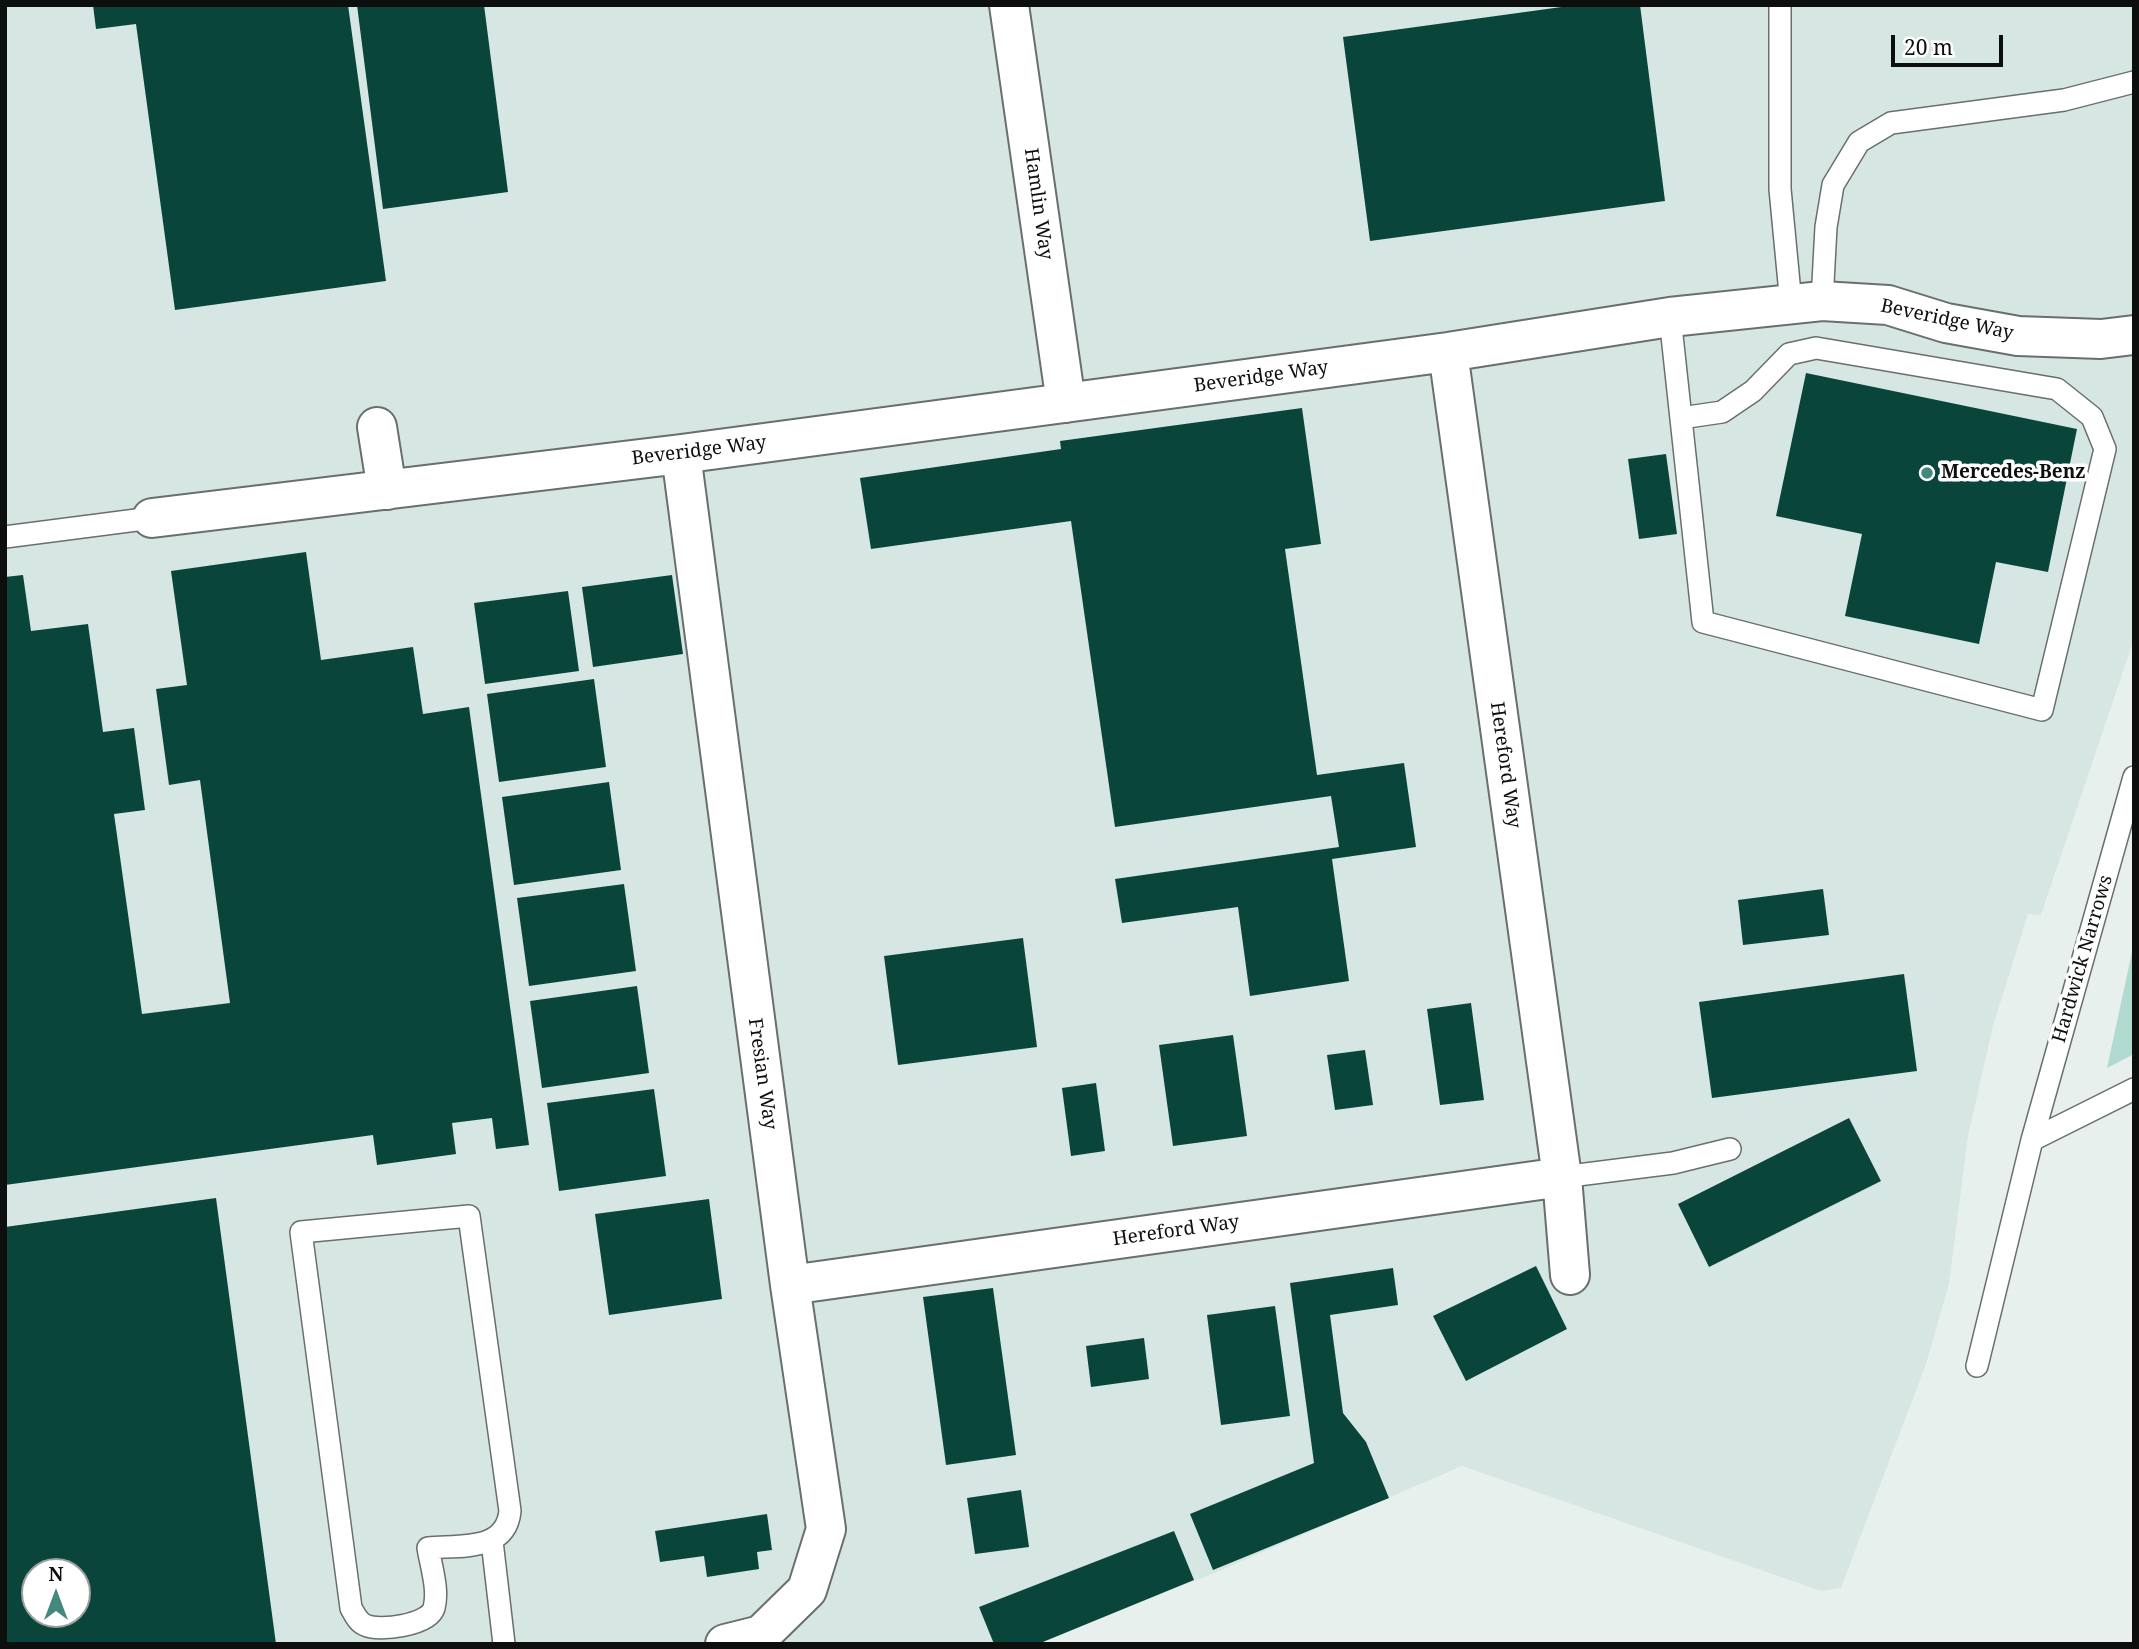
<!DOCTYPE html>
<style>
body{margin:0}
#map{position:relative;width:2139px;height:1649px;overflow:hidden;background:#e8f0ee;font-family:"Noto Serif",serif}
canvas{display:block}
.frame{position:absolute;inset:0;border:7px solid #0c0f0e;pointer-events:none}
.north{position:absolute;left:21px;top:1558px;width:70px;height:70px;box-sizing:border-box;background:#fff;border:2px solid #9e9f9f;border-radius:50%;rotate:0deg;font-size:19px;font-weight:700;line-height:28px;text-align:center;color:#0c0f0e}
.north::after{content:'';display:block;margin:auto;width:24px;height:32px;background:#44887b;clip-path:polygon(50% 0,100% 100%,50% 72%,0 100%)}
.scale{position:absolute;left:1891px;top:35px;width:112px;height:32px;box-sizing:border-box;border:4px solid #0c0f0e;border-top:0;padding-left:9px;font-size:21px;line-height:24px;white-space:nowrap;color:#0c0f0e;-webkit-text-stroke:5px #fff;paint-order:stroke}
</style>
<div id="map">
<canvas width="2139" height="1649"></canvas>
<div class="frame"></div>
<div class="north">N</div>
<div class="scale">20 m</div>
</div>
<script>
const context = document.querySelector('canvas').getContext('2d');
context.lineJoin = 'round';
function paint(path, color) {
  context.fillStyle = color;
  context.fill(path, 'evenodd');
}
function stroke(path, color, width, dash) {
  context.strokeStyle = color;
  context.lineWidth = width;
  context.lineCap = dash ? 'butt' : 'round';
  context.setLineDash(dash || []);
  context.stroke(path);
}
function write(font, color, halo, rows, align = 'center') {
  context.font = font + ' "Noto Serif",serif';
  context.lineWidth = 7;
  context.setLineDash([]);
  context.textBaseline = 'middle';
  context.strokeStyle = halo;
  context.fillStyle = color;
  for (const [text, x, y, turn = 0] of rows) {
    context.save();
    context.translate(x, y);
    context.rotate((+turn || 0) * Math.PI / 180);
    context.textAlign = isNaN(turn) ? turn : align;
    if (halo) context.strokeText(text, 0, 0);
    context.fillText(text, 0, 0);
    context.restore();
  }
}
paint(new Path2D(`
 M5,5H2134V639L2041,915L2028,914L1993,1026L1968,1136L1949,1284L1926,1364L1841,1588L1821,1591L1462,1466L1205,1577L1027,1644H5ZM35,1572H77V1614H35Z`), '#d6e7e3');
paint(new Path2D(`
 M2134,943V1054L2107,1068Z`), '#b0d9d0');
paint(new Path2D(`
 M93,5H348L386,281L175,310L136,24L96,29Z
 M357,5H484L508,192L383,209Z
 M1576,5H1640L1665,201L1370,241L1343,37Z
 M1806,373L2077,429L2048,572L1996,562L1979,644L1845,616L1862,534L1776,516Z
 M1302,408L1321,544L1285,549L1317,775L1404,763L1416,847L1332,859L1349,981L1250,996L1238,907L1122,923L1115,879L1339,847L1331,796L1115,827L1071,521L871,549L860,478L1061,449L1060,441Z
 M1666,454L1677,534L1639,539L1628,459Z
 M306,552L321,660L413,647L423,714L469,707L529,1145L496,1149L492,1118L452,1123L456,1154L377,1165L373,1135L5,1185V577L23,575L31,631L88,624L103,732L134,728L145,810L114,814L142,1014L230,1003L200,780L169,785L156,689L187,685L171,571Z
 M672,575L683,654L593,667L582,587Z
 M568,591L579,671L485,684L474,603Z
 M594,679L606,767L499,782L487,694Z
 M609,782L621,870L514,885L502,797Z
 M624,884L636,971L529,986L517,898Z
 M1823,889L1829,935L1743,945L1738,900Z
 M1023,938L1037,1047L898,1065L884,956Z
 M1904,974L1917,1071L1712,1098L1699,1002Z
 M637,986L649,1073L542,1088L530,1001Z
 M1471,1003L1484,1100L1440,1105L1427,1009Z
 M1233,1035L1247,1136L1173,1146L1159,1045Z
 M1365,1050L1373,1105L1335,1110L1327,1055Z
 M1096,1083L1105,1151L1071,1156L1062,1088Z
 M654,1089L666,1176L559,1191L547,1103Z
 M1849,1118L1881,1181L1709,1267L1678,1204Z
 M216,1198L276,1644H5V1227ZM35,1572H77V1614H35Z
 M709,1199L722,1299L609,1315L595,1214Z
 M1536,1266L1567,1329L1466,1381L1433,1316Z
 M1393,1268L1398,1305L1330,1315L1343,1413L1366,1442L1389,1498L1213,1570L1190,1514L1314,1463L1290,1283Z
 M993,1288L1016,1455L946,1465L923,1297Z
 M1275,1306L1290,1416L1221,1425L1207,1315Z
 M1144,1338L1149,1379L1091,1387L1086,1346Z
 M1021,1490L1029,1547L975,1554L967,1498Z
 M767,1514L772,1550L757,1552L759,1569L707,1577L704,1556L660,1562L655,1531Z
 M1174,1531L1194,1580L1038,1644H994L979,1607Z`), '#0a453c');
const service = new Path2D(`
 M1780,5V189L1791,304
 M1822,301L1826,227L1833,185L1859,142L1891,123L2064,100L2134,82
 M1670,317L1703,622L2042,710L2105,449L2092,417L2057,389L1816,348L1789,354L1753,391L1722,412L1681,418
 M5,537L152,518
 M2032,1140L2134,1089
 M1562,1177L1673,1163L1730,1149
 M469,1216L510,1511C506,1552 460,1545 428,1548C431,1566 439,1590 434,1608C429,1625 379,1632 365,1625C358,1622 355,1615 351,1608L301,1232Z
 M1977,1366L2032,1140L2134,777
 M492,1541L504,1644`);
const minor = new Path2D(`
 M1009,5L1066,403
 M1448,352L1562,1177L1570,1275
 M377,427L387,490
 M681,454L790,1285L826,1529L807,1590L761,1635L725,1644
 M152,518L681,454L1448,352L1670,317L1822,301L1888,305L1946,323L2018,336L2101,339L2134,335
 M790,1285L1562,1177`);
stroke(service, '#686f6d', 24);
stroke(minor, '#686f6d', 42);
stroke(service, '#fff', 21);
stroke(minor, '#fff', 38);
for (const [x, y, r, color] of [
 [1927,473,7,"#44887b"]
]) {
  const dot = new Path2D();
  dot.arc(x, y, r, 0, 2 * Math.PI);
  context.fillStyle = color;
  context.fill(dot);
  stroke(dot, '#fff', 2.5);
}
write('19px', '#0c0f0e', '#fff', [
 ["Hamlin Way",1038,204,82],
 ["Beveridge Way",1947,320,12],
 ["Beveridge Way",1261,377,-8],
 ["Beveridge Way",699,451,-7],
 ["Hereford Way",1505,765,82],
 ["Hardwick Narrows",2083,959,-74],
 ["Fresian Way",762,1074,82],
 ["Hereford Way",1176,1231,-8]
]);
write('bold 19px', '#0c0f0e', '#fff', [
 ["Mercedes-Benz",1941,473]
], 'left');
</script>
